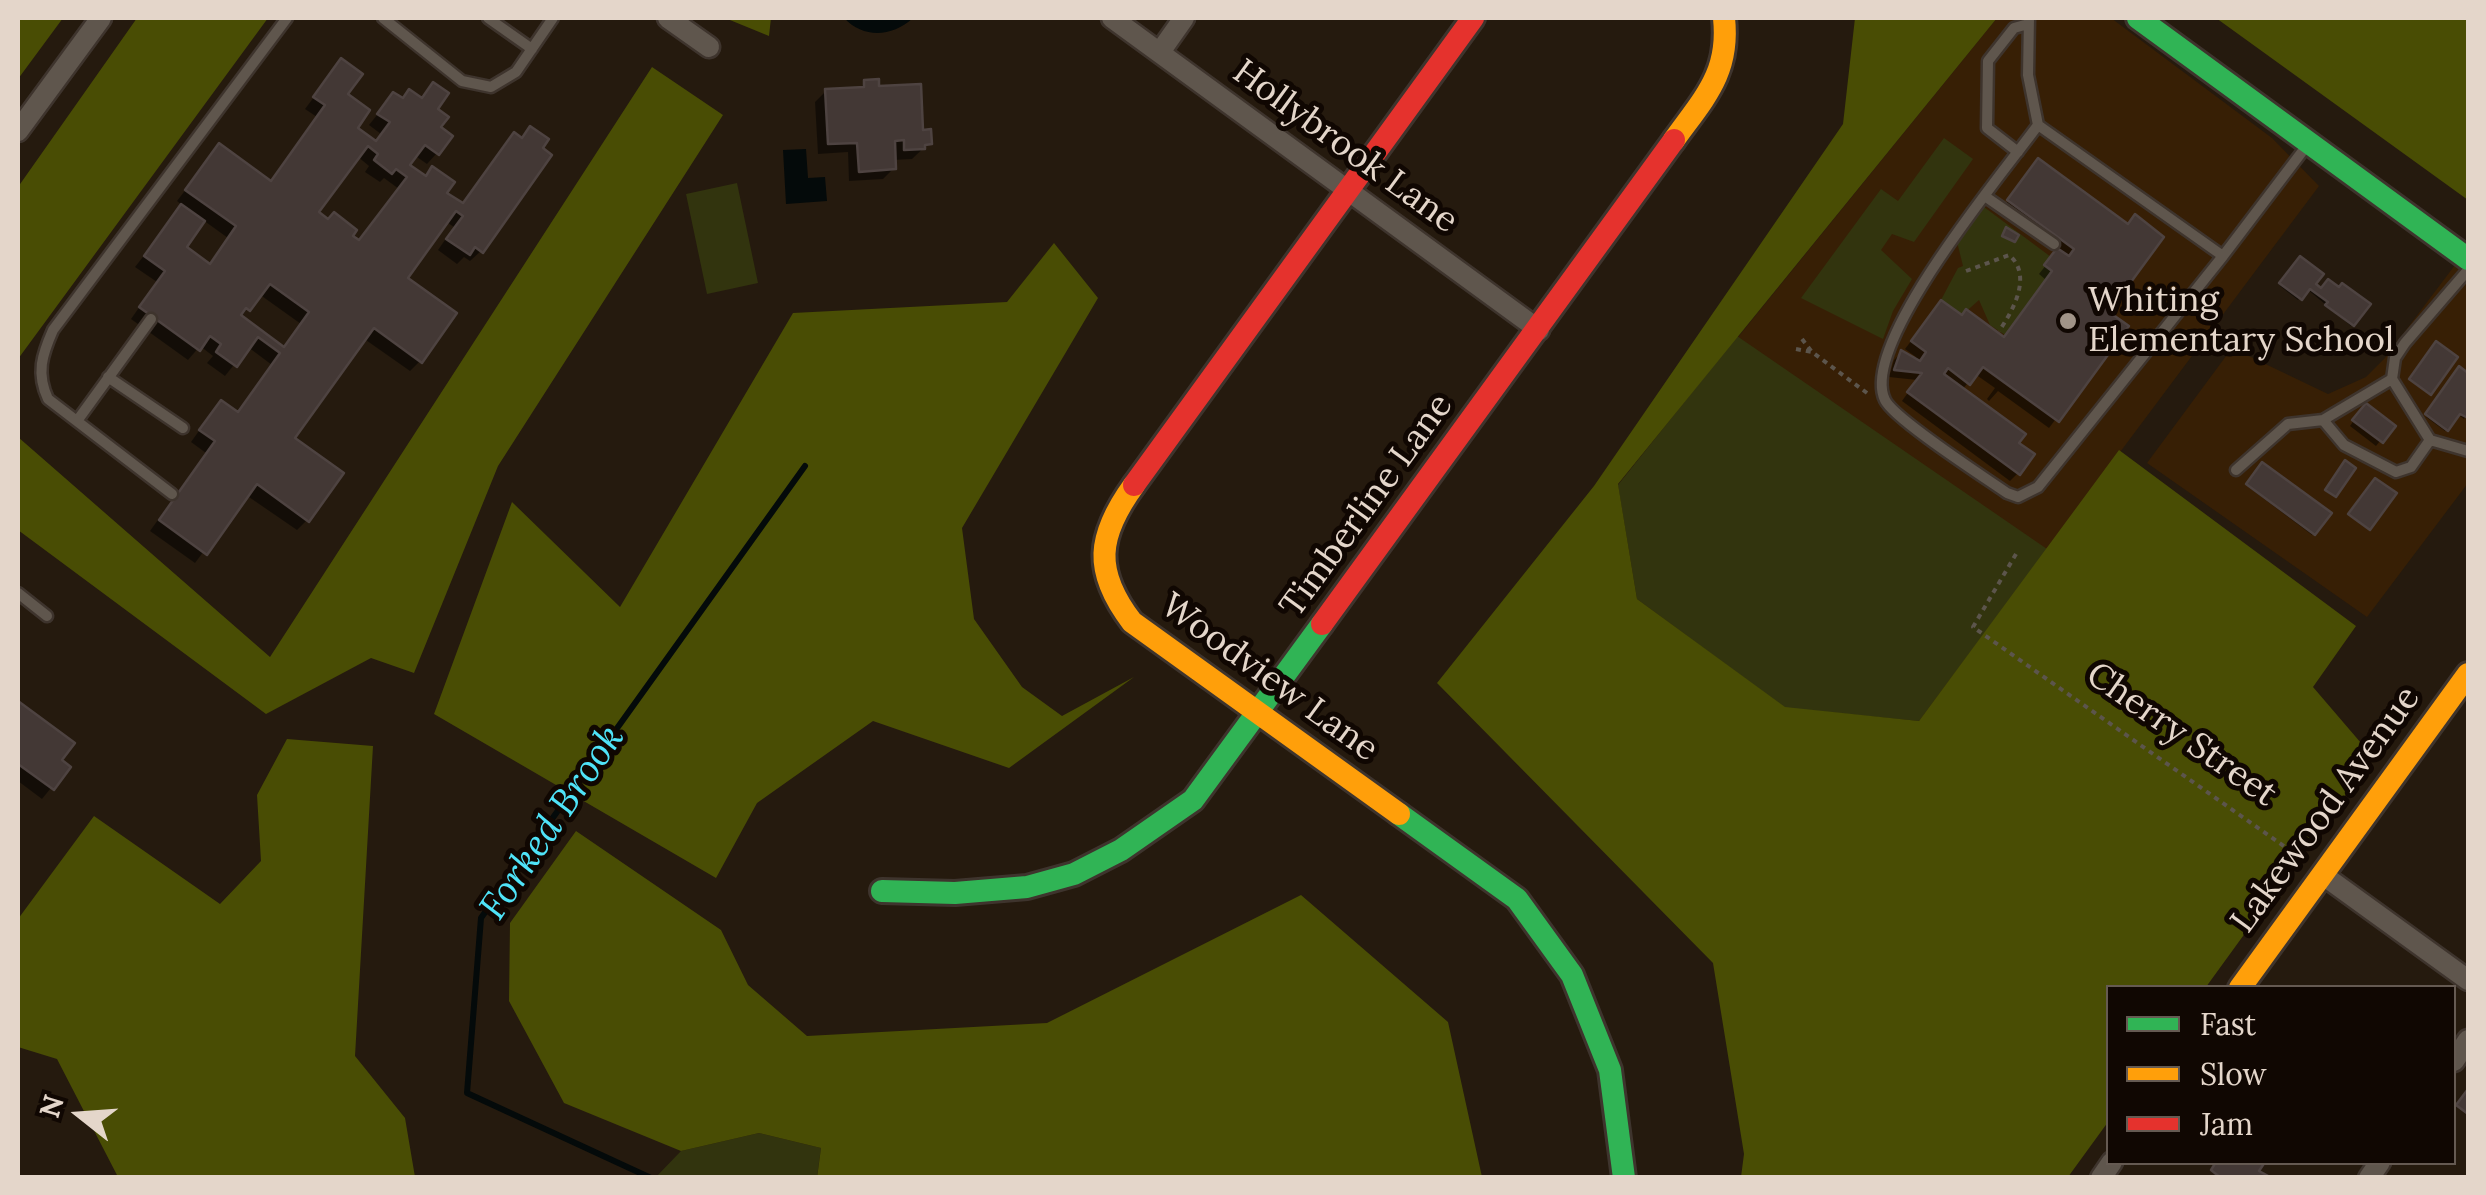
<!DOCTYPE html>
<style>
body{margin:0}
#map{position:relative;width:2486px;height:1195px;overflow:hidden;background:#251a0e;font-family:Lora,serif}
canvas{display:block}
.frame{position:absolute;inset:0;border:20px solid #e4d6ca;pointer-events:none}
.legend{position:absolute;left:2106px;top:985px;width:350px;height:180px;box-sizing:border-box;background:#100702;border:2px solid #655a52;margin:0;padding:12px 18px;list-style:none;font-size:30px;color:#e4d6ca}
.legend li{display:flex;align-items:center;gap:20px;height:50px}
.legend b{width:50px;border:2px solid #655a52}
.north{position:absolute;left:30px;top:1065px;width:100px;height:100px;-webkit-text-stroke:8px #100702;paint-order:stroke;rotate:287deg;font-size:28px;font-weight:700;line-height:40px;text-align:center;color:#e4d6ca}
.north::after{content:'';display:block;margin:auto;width:35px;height:45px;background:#e4d6ca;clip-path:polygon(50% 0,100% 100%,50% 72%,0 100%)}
</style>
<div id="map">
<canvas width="2486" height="1195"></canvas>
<div class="frame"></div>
<ul class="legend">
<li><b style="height:12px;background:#30b455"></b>Fast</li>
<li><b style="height:12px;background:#ff9f0a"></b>Slow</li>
<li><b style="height:12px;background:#e5322d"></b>Jam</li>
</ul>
<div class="north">N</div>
</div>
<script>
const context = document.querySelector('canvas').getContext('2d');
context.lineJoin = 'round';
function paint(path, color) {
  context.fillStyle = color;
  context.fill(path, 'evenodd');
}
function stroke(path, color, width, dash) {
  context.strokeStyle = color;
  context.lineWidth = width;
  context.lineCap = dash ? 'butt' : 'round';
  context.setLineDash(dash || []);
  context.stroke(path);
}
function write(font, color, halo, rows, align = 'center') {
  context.font = font + ' Lora,serif';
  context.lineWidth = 10;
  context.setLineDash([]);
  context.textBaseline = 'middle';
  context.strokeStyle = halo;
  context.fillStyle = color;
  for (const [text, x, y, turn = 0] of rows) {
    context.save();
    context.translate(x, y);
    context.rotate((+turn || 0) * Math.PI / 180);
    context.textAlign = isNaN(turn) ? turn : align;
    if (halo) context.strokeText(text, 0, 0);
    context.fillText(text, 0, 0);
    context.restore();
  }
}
paint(new Path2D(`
 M1997,18H2111L2272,138L2319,186L1919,721L1618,485Z
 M2455,265L2468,275V483L2367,617L2147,463L2232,348L2328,394L2366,377L2385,358Z`), '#371f05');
paint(new Path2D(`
 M1944,138L1973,159L1914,242L1892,234L1881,250L1912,279L1893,311L1883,339L1801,298L1881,189L1898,201Z
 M737,183L758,283L707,294L686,194Z
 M1980,204L2051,257L2052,271L2005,335L1990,325L1979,300L1962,315L1941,300L1958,268L1963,266L1956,238Z
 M1737,336L2047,549L1919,721L1785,708L1637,599L1618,485Z
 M759,1133L821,1148L817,1177L655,1178L681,1151Z`), '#32340e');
paint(new Path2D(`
 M18,18H63L18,79Z
 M137,18H268L18,359V187Z
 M725,18H771L769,36Z
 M1855,18H1997L1618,484L1637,599L1785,707L1919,721L2119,450L2356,626L2313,687L2373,757L2206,987L2108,988V1122L2068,1177H1741L1744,1154L1713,963L1437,683L1594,486L1843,124Z
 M2216,18H2468V200Z
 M652,67L723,115L498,466L414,673L371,658L266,714L18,530V437L270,657Z
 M1054,243L1098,298L962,528L974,619L1022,687L1062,716L1134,677L1009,768L873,721L757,803L716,878L434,714L512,502L620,607L793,313L1007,302Z
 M287,739L373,746L355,1056L405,1118L415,1177H118L57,1059L18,1047V919L94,816L220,904L261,861L257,795Z
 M576,831L721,930L748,985L807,1036L1047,1023L1301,895L1448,1022L1482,1177L817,1178L821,1148L759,1133L681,1151L564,1103L509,1001L510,923Z`), '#494d04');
paint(new Path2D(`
 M844,18H913C892,37 864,39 844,18Z
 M806,149L808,178L825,177L827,201L786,204L783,150Z`), '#040a0a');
paint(new Path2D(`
 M341,61L345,95L354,128L375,143L381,134L369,125L393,95L401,100H420L433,85L437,153L427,164L414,155L407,165L461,205L504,145L514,135L520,139L530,129L481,251L470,261L464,257L457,264L438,250L454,227L445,221L404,278L420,361L410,371L363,338L292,439L307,520L297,530L246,495L195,563L150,531L206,453L191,442L211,414L221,403L237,414L272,365L248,347L225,376L207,363L213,356L200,346L188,360L131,319L157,282L135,267L183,206L177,201L219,146L270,182L317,117L305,109ZM357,156L369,166L365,172L380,182L384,178L399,189L358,242L315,212ZM203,220L228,238L208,265L183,248ZM259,294L301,324L283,349L240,318Z
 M865,83L877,89L929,143L912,159L893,160L894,168L883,179L849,181L848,152L818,154L815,102L826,91L858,90Z
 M2038,161L2106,313L2125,327L2049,428L1998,391L1989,401L1987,399L1995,388L1975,374L1962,390L2016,443L2018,473L2010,481L1902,401L1917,380L1889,377L1894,360L1901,353L1914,360L1916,357L1905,349L1934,311L2003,339L2046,280L2039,274L2058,250L2002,209Z
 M2300,259L2313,284L2321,291L2367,305L2351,326L2307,289L2298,300L2280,286Z
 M2460,369L2468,376V413L2464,419L2457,414L2445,431L2426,417Z
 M2361,410L2392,426L2376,446L2350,426Z
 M2262,465L2328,513L2312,535L2247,486Z
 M18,704L71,743L59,761L68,767L42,799L18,781Z`), '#0007');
stroke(new Path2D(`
 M651,1178L467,1093L481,918L805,466`), '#040a0a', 6);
const building = new Path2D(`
 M341,58L363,74L348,94L370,110L358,128L376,141L390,122L377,114L393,92L403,98L409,89L422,98L433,82L449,93L438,109L449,117L441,127L453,136L439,155L425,145L410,165L426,176L432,166L455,182L447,193L463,203L514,132L522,138L530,126L549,139L543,148L552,155L483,253L475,247L470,255L446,239L463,216L456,211L408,278L457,313L422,363L374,328L295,438L344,473L309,522L257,484L207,555L159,520L215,441L199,430L221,400L238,412L280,353L258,337L237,367L216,352L221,344L210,336L200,351L139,307L165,271L144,256L181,204L205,221L187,247L210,264L236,226L185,190L219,143L271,181L325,105L313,97ZM368,146L378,154L374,160L392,174L396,169L407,177L359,240L353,236L357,230L334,212L328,219L319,212ZM270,284L309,312L284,347L241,315L246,308L250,311Z
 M879,79V86L921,84L923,130L931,129L932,144L925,145V149L904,150V140L895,141L896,169L859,172L857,143L828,144L825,89L864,87V80Z
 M2038,158L2128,224L2135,214L2164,237L2109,312L2129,326L2059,422L1983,367L1970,385L1948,368L1944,374L2026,434L2019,443L2035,454L2020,475L1907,392L1922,373L1894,370L1901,350L1920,361L1926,352L1911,341L1941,300L1962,315L1966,309L2004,337L2052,271L2044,265L2057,248L2069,256L2074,249L2007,200Z
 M2006,227L2019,235L2015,242L2002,236Z
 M2300,256L2324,274L2316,284L2321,288L2328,279L2339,287L2342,283L2371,304L2354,326L2325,305L2328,302L2310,289L2302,300L2279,283Z
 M2436,341L2458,357L2431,395L2409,379Z
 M2459,366L2468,373V418L2460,414L2448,431L2425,414Z
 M2366,403L2396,426L2383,443L2352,420Z
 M2345,460L2356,468L2336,497L2325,490Z
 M2262,462L2332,513L2315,535L2246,484Z
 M2375,478L2397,493L2370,530L2348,514Z
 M18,701L75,743L62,760L71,767L54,790L18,764Z
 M2468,1089V1114L2456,1105Z
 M2216,1162H2265L2259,1171L2272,1178H2221L2211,1170Z`);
paint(building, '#433835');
stroke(building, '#4e4341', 2.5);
const lane = new Path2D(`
 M383,18L462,81L491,87L516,72L553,18
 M488,18L532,49
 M2029,18L2028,75L2038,125L2223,256
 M2038,125C2004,172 1858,345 1885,400C1894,419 1984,477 2007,493L2018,497L2038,487L2223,256L2308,144
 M2018,152L1987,128L1988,61L2014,28L2028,24
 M1986,197L2054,244
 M2468,270L2405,343L2395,358L2392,379L2430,440L2468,451
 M108,377L183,428
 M2323,420L2392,379
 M77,421L151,319
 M2236,470L2288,424L2323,420L2344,445L2396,472L2411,467L2430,440
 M172,494L48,399C36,373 42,355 53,330L287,18
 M18,593L47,616`);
const street = new Path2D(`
 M668,18L709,47
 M1112,18L1539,330
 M1160,52L1184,18
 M18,131L101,18
 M2323,875L2468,980
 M2454,1061L2468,1040
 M2101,1178L2112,1162
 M2369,1178L2380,1162`);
const fast = new Path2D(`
 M2138,18L2468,259
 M1399,814L1517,899L1572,975L1610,1070L1624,1178
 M882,891L955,893L1027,887L1074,874L1121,850L1193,800L1322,624`);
const slow = new Path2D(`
 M1674,140C1704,98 1730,73 1724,18
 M1134,485C1097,536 1093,571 1132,622L1399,814
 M2240,988L2468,674`);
const jam = new Path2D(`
 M1134,485L1473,18
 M1322,624L1674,140`);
stroke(lane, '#3e342d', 15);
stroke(street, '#3e342d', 25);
stroke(fast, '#3e342d', 28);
stroke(slow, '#3e342d', 28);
stroke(jam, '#3e342d', 28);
stroke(new Path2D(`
 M1966,271L2009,255C2033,275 2013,311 1999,331
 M1802,339L1812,352L1871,396
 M1796,349L1812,352
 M2016,554L1973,627L2305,861`), '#5c554c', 4, [5, 5]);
stroke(lane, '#5f564d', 10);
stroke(street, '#5f564d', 20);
stroke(fast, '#30b455', 22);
stroke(slow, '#ff9f0a', 22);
stroke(jam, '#e5322d', 22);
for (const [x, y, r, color] of [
 [2068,321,10,"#a19488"]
]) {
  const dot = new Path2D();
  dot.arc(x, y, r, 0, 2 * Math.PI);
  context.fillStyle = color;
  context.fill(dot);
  stroke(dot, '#100702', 4);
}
write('35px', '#e4d6ca', '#100702', [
 ["Hollybrook Lane",1345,147,36],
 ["Timberline Lane",1367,506,-54],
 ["Woodview Lane",1269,678,36],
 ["Cherry Street",2181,735,35],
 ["Lakewood Avenue",2326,810,-54]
]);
write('35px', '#e4d6ca', '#100702', [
 ["Whiting",2088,301],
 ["Elementary School",2088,341]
], 'left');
write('italic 38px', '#4fe3f8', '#100702', [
 ["Forked Brook",553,823,-56]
]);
</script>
